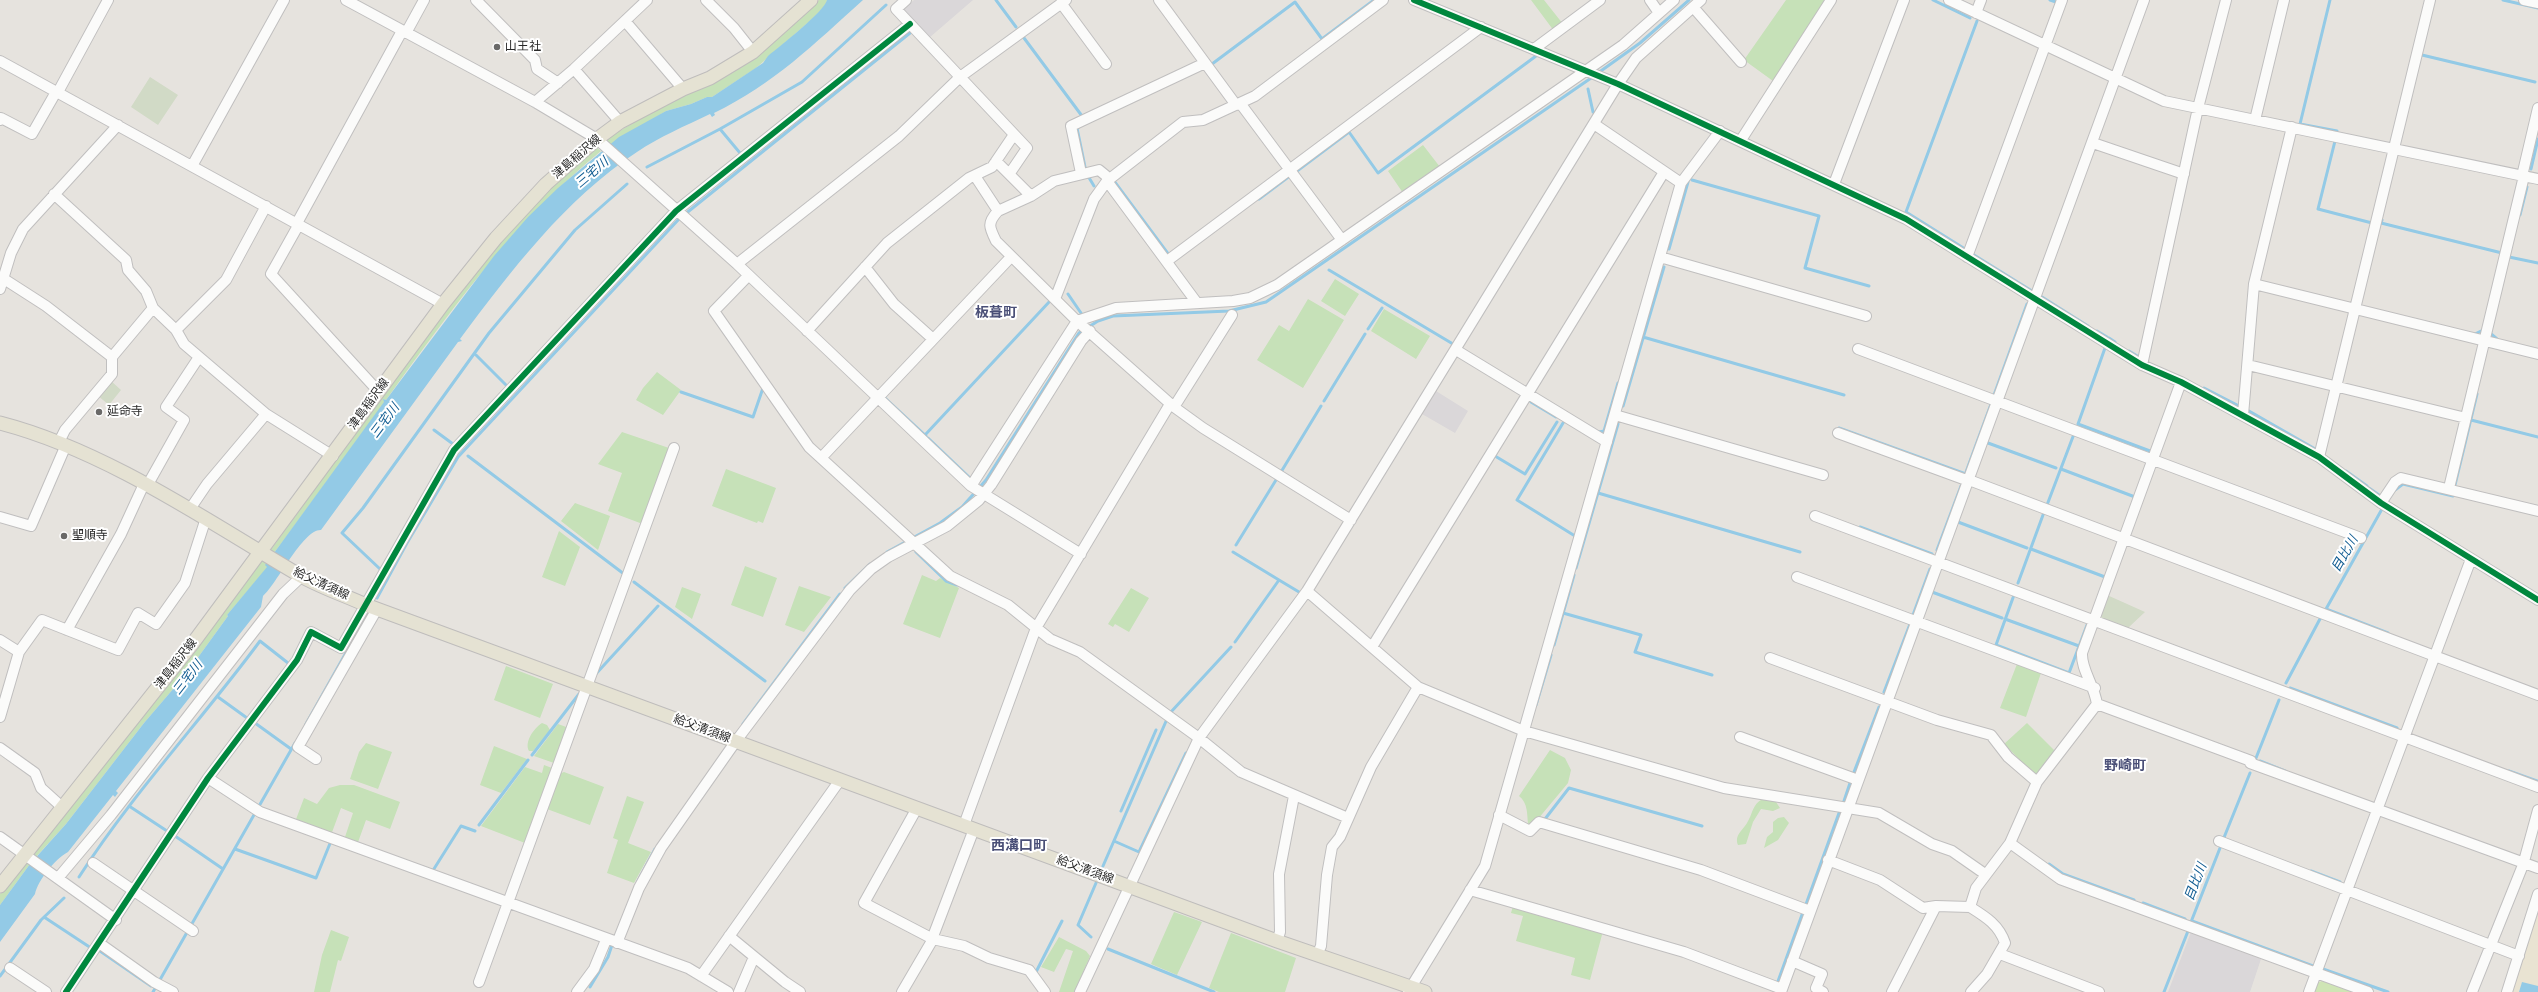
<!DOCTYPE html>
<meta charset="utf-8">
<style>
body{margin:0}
canvas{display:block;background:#e6e3de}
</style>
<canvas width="2538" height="992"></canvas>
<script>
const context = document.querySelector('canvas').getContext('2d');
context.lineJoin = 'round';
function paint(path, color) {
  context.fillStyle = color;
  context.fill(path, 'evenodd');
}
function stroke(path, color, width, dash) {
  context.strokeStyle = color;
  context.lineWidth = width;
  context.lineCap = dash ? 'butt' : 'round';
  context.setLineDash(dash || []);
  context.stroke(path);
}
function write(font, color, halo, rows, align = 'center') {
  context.font = font + ' Arial,"Noto Sans JP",sans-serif';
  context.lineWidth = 4;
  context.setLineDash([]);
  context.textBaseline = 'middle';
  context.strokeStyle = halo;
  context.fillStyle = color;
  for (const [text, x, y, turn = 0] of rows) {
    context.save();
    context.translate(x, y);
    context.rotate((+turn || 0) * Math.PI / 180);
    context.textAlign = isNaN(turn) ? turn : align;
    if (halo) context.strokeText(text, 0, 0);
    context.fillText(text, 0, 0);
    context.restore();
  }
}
paint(new Path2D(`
 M914,0H973L929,38L902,10Z
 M1436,391L1468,411L1455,433L1422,414Z
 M2191,932L2261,959L2250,992H2168Z`), '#dad7d9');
paint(new Path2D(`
 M2538,907V992H2511Z`), '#e9e3d2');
paint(new Path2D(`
 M819,0H827L826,5L811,20L756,68L712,97H707L691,104L666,111L609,146L605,140L786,30Z
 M1531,0H1544L1563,24L1554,31Z
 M1786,0H1826L1773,81L1744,60Z
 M1423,145L1440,167L1403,193L1388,171Z
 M596,147L601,151C515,221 450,311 386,400L383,399L385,402L286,537L274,553L270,551L445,311L501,240L549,188Z
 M1335,279L1359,294L1345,316L1321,301Z
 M1308,299L1344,320L1303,388L1257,360L1279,325L1289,331Z
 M1384,309L1430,336L1416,359L1371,331Z
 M657,372L681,390L663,415L636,400L643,388Z
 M622,432L669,448L670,452L644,521L640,523L608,511L622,473L598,464Z
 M726,469L776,488L763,523L758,521L757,523L712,506Z
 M575,503L610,516L598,550L561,521Z
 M559,531L580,547L565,586L542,577Z
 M263,560L267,562L268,567L227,615L228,616L186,674L144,723L66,824L35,858L31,854Z
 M745,566L777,578L763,617L731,605Z
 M922,575L936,581L940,578L959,588L940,638L903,624Z
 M799,586L831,597L804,632L785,625Z
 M682,587L701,594L692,619L675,607Z
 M1131,588L1149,598L1129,632L1115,624L1113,627L1108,624Z
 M2017,664L2041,673L2026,717L2000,708Z
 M506,666L553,684L540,718L494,700Z
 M542,723L547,725L550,730L533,751H529C524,742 534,728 542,723Z
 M2027,723L2055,751L2036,776L2004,744Z
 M558,724L569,728L554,763L534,756Z
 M366,743L392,752L378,789L350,779L359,752Z
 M494,746L527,759L501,793L480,785Z
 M1550,750L1565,758L1571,770L1568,783L1533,825L1528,824C1527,814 1528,803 1519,796Z
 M544,765L552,768L553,772L525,843L481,826L525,767L542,773Z
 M564,772L604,787L590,825L547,809L559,774Z
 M340,785H354L400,802L390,829L366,820L357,845L344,840L353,813L341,808L331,835L295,822L304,798L317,804L329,788Z
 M627,796L644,802L628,843L651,852L634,883L607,873L618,840L613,838Z
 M1763,799L1776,802L1780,808L1773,811L1761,809L1753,822L1746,844L1738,845C1734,835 1743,830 1747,823C1753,814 1752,804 1763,799Z
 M1784,817L1789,823L1778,840L1764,848L1767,837L1773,832V822L1778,818Z
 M26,861L30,864L0,905V894Z
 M1513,906L1603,931L1590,980L1571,975L1575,958L1516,941L1523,916L1511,913Z
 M1174,912L1202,922L1177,975L1151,964Z
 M331,930L349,937L341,961L338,960L330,992H314L322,955Z
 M1231,933L1296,958L1285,992H1219L1209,988Z
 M1059,937L1086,951L1090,956L1075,992H1059L1073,951L1066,949L1054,972L1041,967Z`), '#c6e1b8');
paint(new Path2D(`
 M150,77L178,95L158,125L131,107Z
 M110,380L121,390L109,405L97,395Z
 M2107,595L2145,612L2128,628L2102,618L2100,613Z`), '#d1dac6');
paint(new Path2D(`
 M2322,981L2354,992H2314L2317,983Z`), '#cfe5b5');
paint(new Path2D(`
 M827,0H863C814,44 774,84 714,113L715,115L712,117L710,114C685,126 659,137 637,152C565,199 511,271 460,339L462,341L458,342L321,530C303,529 277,584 263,596L261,607L116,791L118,793L115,797L113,795L68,852C55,859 38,880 35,894L0,942V905L30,864L66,824L144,723L186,674L228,616L227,615L267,567L265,565L274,553L384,402L383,399L386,400L494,256L528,217L558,188L619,137L666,111L691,104L707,97H712L763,63L768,56C780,46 824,12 827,0Z
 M2522,982L2538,986V992H2519Z`), '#93cae6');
stroke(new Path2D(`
 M996,0L1016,27
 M1933,0L1970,18
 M2050,0L2056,2
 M2330,0L2300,124L2337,131
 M2503,0L2538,8
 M1024,38L1082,116
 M2422,55L2535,82
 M1212,64L1295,2L1322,39L1374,0
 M1598,73L1640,43L1689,0
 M1588,89L1593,112
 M1079,127L1077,128L1085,167
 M720,129L802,82L886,5
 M2335,141L2318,209L2372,223
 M647,167L720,129L740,153
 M2531,169L2538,139
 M1297,171L1349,132L1378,173L1536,56
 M1088,176L1094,186
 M1692,180L1819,216L1805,268L1869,286
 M1114,181L1169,255
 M1259,199L1291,175
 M2520,215L2527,187
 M2382,220L2381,223L2502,253
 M1669,249L1688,182
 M1965,249L1906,212L1977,21
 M1974,255L2032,291
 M2509,257L2538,263
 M1329,270L1453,344
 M1068,294L1081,313
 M2042,297L2088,326
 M1368,329L1382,308
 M2097,331L2107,337
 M2491,331L2490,333L2497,339
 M2475,334L2481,331
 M1643,337L1844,395
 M2109,338L2115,342
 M2105,348L2078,424L2150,451
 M2129,351L2139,357
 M476,355L507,386
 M2204,388L2241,407
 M681,392L753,417L763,388L764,390
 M1994,395L2027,304
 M885,398L926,436
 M1324,401L1365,334
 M1531,402L1556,417
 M1623,406L1664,267
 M2249,411L2317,450
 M2471,420L2538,437
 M1563,423L1517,500L1575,536
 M1839,428L1963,473
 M434,430L453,444
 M1599,432L1604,431L1618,383
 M925,435L1050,301
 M928,438L970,478
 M1988,443L2056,468
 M1496,453L1495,456L1525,474L1557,422
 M468,456L624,574
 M2061,469L2135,497
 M2346,471L2367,486
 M1281,472L1321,406
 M1966,472L1991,404
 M2455,485L2477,394
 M2369,488L2379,495
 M2395,490L2403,484L2453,496V494
 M1598,493L1800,552
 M2047,505L2074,434
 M2382,509L2326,609L2388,633
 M1958,522L2027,548
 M1860,527L1932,554
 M1236,545L1276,480
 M2031,549L2105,577
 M1937,550L1961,486
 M887,552L940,523L962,507L986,480L1079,333L1098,321L1113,316L1229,311L1266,302L1594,76
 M916,552L946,581L957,585
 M1233,552L1279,580
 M1576,568L1618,424
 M380,569L342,533L363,508L489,333L575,230L627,184
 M634,582L765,681
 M2018,583L2043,515
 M845,588L870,564
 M1932,592L2002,618
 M2014,595L1996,645L2069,673L2087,625
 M377,598L407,543L458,457L679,219L910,33
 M1563,613L1641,635L1635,652L1712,675
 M1913,615L1930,569
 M2005,619L2079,646
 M1235,642L1279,580L1299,592
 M1554,645L1574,575
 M594,676L658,606
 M2286,683L2321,617
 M2290,688L2397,728
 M1884,692L1910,624
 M218,697L247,718
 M1536,705L1551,655
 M1170,713L1231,647
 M255,723L291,749
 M306,724L352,642
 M743,724L840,594
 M532,755L579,694
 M2256,758L2279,700
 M2260,761L2285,771
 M2509,771L2537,781
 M1854,772L1879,707
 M1844,801L1850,783
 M129,806L167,831
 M1121,811L1156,730
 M1545,819L1569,788L1702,826
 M479,825L528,760
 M175,836L223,869
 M2223,840L2250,773
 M1114,841L1139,852L1186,753
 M235,849L316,878L331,841
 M2049,864L2063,874L2134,900
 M1103,866L1167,719L1169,720
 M2311,871L2340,882
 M432,872L461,826L475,831
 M79,877C132,794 201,721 260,641L288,663
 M638,881L655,849
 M2143,903L2185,919
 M1805,907L1839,813
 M44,917L91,948
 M2192,921L2313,966
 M2191,922L2220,848
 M1091,937L1078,925L1096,883
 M1108,949L1214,992
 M100,951L151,986
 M2323,969L2388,992
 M1036,972L1062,921
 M0,976L41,920L64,898
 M1777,984L1803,912
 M590,987L608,957L612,945
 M153,992L295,743
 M2164,992L2188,931`), '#93cae6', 3);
const minor = new Path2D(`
 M346,0L535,102L597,139L737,264L971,486L1081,554
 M476,0L535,60L537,69L558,83
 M706,0L734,28L753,52
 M906,0L896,9L1027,148L1010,173
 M1159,0L1236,105
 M1414,0L1618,84L1906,219L2142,365L2181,382L2319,457L2381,503L2538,600
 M1650,0L1659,13
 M1949,0L2164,101L2538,179
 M2524,0L2538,3
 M1061,3L1106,64
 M1693,7L1741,62
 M1976,13L1981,0
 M625,21L683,89
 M406,33L424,0
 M1534,49L1600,0
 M0,61L443,304
 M574,69L620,122
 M58,92L108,0
 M535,102L574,69L647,0
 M1240,103L1342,240
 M0,120L1,118L32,134L56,92
 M2255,120L2284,0
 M1594,124L1681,183
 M1741,140L1831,0
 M2093,143L2184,174
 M996,161L1031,196
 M192,166L284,0
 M1081,173L1071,126L1205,63
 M975,176L998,211C987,223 989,227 996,241L1077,321L1174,407L1203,428L1351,520
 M2522,176L2538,108
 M1107,181L1197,303
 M1834,184L1904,0
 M54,194L126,260L128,270L146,291L153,308L176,330L184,344L266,414L333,456
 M998,211L1031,196L1054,181L1099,170L1110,179
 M297,223L402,31
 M299,224L271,274L378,391
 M1660,257L1866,316
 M1967,257L2062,0
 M1167,261L1481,27
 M737,264L899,136L960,77L1066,0
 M865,267L894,304L933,339
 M748,276L714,311L809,447L950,576L1008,605L1050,639L1080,652L1199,738L1241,772L1348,818
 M4,279L46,306L112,357
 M2254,284L2538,354
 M0,289L11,253L23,229L118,125
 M1055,299L1094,199L1107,181L1183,122L1203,120L1255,96L1383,0
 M176,330L226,280L266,206
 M807,331L887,243L969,178L992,167L1013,136
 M1858,349L2361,538
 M1456,350L1607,442
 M2142,365L2198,108L2226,0
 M2248,365L2466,418
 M1174,407L1232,315
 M1615,415L1823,475
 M2243,415L2254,284L2292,127
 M1838,433L1969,481
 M59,442L65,430L112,374V357L153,308
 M2319,457L2430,0
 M821,458L1011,257
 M1969,480L2538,695
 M147,486L184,420L166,407L199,357
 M971,486L1077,321L1116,308L1233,301L1250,298L1277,285L1623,45L1674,0
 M2449,488L2524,176
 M2381,503L2395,482L2401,478L2538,511
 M190,509L207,484L266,414
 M1815,516L2538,787
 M0,517L31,526L66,445
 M1797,577L2095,688
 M1307,591L1418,687L1524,731L1724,788L1879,813L1932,844L1952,851L1985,874
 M67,630L121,534L144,484
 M0,640L19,652
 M1372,647L1664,172
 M1770,658L1937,720L1991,735L2008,757L2037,782
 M2097,704L2251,761
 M0,717L19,652L42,620L118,650L138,613L156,624L185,583L206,518
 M1740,737L1858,780
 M0,748L35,773L41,788L62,807
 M316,759L298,747L377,609
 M2250,763L2538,868
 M208,778L260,812L688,968L728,992
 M917,808L864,903L933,939L964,946L989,958L1029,970L1045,992
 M1499,815L1530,831L1539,822L1701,870L1810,911
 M964,825L1036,628L1170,404
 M0,837L116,920
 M2219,841L2519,956
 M2010,843L2060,879L2368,992
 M1828,860L1880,880L1923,908L1936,906L1970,907
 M93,863L193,931
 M58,878L111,815L283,594L302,576
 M1470,890L1684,952L1782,989
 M729,936L785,982L800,992
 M932,939L974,829
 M1277,941L1280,932L1279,874L1294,796
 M99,943L154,982L173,992
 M617,943L639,888L661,848L736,741L850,590L871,569L888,557L947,526L979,500L991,485L1081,341L1090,331
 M2000,954L2099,992
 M1317,955L1321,946L1327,875L1332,847L1340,837L1371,767L1418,687
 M1792,961L1822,974L1816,988L1823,992
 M10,968L46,992
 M701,976L840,780
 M479,982L674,448
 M66,992L208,778L297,660L311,632L341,648L454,450L676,211L910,24
 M577,992L594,969L606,940
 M739,992L754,957
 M902,992L933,939
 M1080,992L1199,738L1307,591L1618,84L1636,58L1701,0
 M1408,992L1485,866L1681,183L1720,131
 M1781,992L2144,0
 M1892,992L1936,906
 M1971,992L1987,974L2005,943C1999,925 1986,917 1970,907L1976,888L2010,843L2037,782L2097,704C2094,684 2081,670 2082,653L2181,382
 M2309,992L2471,559
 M2472,992L2523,865L2538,810
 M2507,992L2538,894`);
const major = new Path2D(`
 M0,423C104,450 203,518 294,572C316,586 342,594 366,605L1277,941L1425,992
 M0,886L193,643L443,304L496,238L546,184L597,139L620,122L683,89L710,78L753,52L811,0`);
stroke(minor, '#c0bfbf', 12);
stroke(major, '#bfbdbc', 15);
stroke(minor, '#fbfbfa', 10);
stroke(major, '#e5e2d3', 13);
stroke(new Path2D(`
 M1414,0L1618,84L1906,219L2142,365L2181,382L2319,457L2381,503L2538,600
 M66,992L208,778L297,660L311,632L341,648L454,450L676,211L910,24`), '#00873e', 6);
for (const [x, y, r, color] of [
 [497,47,4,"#6a6968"],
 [99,412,4,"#6a6968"],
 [64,536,4,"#6a6968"]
]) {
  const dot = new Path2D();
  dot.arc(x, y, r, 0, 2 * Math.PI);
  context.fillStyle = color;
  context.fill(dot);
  stroke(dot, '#fff', 1.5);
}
write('12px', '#282828', '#fff', [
 ["山王社",505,47],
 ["延命寺",107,412],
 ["聖順寺",72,536]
], 'left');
write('12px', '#282828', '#fff', [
 ["津島稲沢線",577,157,-41],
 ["津島稲沢線",369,404,-54],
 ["給父清須線",321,584,25],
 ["津島稲沢線",176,664,-52],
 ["給父清須線",702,729,20],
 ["給父清須線",1085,870,20]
]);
write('italic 13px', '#125d92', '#fff', [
 ["三宅川",592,173,-40],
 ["三宅川",385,421,-53],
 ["目比川",2345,554,-60],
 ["三宅川",188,678,-52],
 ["目比川",2196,882,-69]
]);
write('bold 14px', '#4a4f77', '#fff', [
 ["板葺町",996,313],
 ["野崎町",2125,766],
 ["西溝口町",1019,846]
]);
</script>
